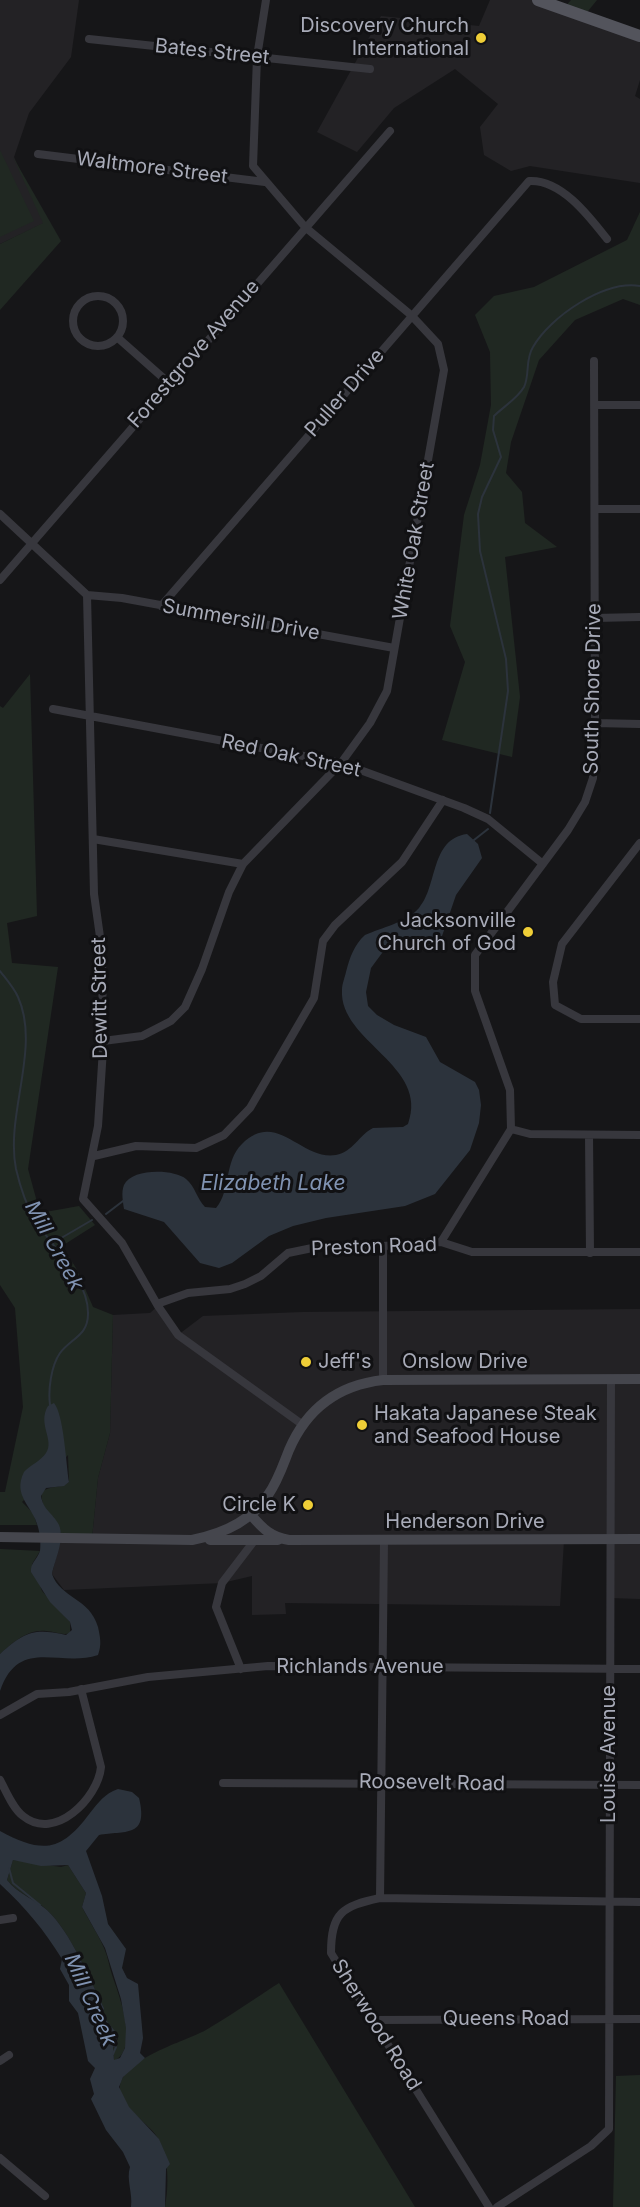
<!DOCTYPE html>
<style>
body{margin:0}
canvas{display:block;background:#161618}
</style>
<canvas width="640" height="2207"></canvas>
<script>
const context = document.querySelector('canvas').getContext('2d');
context.lineJoin = 'round';
function paint(path, color) {
  context.fillStyle = color;
  context.fill(path, 'evenodd');
}
function stroke(path, color, width, dash) {
  context.strokeStyle = color;
  context.lineWidth = width;
  context.lineCap = dash ? 'butt' : 'round';
  context.setLineDash(dash || []);
  context.stroke(path);
}
function write(font, color, halo, rows, align = 'center') {
  context.font = font + ' Inter,sans-serif';
  context.lineWidth = 6;
  context.setLineDash([]);
  context.textBaseline = 'middle';
  context.strokeStyle = halo;
  context.fillStyle = color;
  for (const [text, x, y, turn = 0] of rows) {
    context.save();
    context.translate(x, y);
    context.rotate((+turn || 0) * Math.PI / 180);
    context.textAlign = isNaN(turn) ? turn : align;
    if (halo) context.strokeText(text, 0, 0);
    context.fillText(text, 0, 0);
    context.restore();
  }
}
paint(new Path2D(`
 M0,0H79L71,57L29,113L14,157L44,223L0,244Z
 M490,0H538L640,36V80L635,96L640,99V183L530,166L511,171L484,155L480,127L498,104L455,69L394,108L357,152L317,132L381,16L479,26Z
 M158,1306L178,1335L203,1316L303,1312L640,1309V1599L611,1598L612,1540H564L560,1606L285,1603L286,1614L252,1615V1576L222,1583L64,1590L52,1574L60,1541L92,1538L98,1478L110,1433L113,1315L150,1313Z`), '#232225');
paint(new Path2D(`
 M571,0H597L584,16L563,9Z
 M0,150L34,221L0,237Z
 M13,157L61,241L0,310V244L43,223Z
 M640,212V305L623,299L575,320L539,360L511,442L506,473L522,492L525,523L557,547L505,557L520,697L512,757L442,740L465,662L450,626L464,515L480,465L491,405L490,352L475,315L494,296L534,287L627,240Z
 M30,674L37,916L7,923L12,963L58,967L28,1169L40,1213L79,1206L95,1225L62,1246L76,1268L93,1307L113,1315L110,1433L98,1478L92,1538L61,1534C57,1517 39,1511 42,1492C50,1485 61,1489 69,1482L68,1455L22,1502L33,1513L37,1525H0V1492H5L23,1407L15,1308L0,1285V706L3,708Z
 M0,1549L40,1551L32,1564L42,1591L70,1622V1633C62,1636 55,1631 46,1631C27,1629 14,1642 0,1654Z
 M13,1860L61,1867L68,1865L86,1893L82,1907C89,1921 98,1934 104,1948C108,1957 109,1966 112,1975C119,1995 140,2049 114,2061L113,2048L118,2039L103,2016L104,2008C89,1978 72,1934 47,1910C36,1899 18,1894 7,1880Z
 M279,1983L415,2207H165C169,2186 169,2159 159,2140C152,2124 116,2106 120,2086C124,2058 184,2042 206,2030C230,2016 254,1999 279,1983Z
 M640,2075V2207H613L616,2076Z`), '#202822');
paint(new Path2D(`
 M467,834L478,844L482,858L456,895L441,939L433,945L385,949L371,968L366,992L368,1006L377,1015L394,1025L426,1037L440,1062L475,1082L479,1090L481,1105L479,1123L470,1150L435,1194L405,1206L326,1218L293,1226L269,1236L232,1263L219,1268L200,1263L164,1222L124,1209C123,1202 121,1192 124,1185C132,1168 174,1169 186,1179C195,1186 197,1199 205,1207L216,1208C231,1191 224,1161 242,1144C277,1109 301,1161 336,1155C353,1152 359,1135 373,1128L403,1127L408,1124C430,1065 339,1042 342,990C342,984 345,977 346,972C350,957 354,945 365,935C381,928 407,922 419,908C438,886 430,839 467,834Z
 M54,1403C64,1415 66,1464 69,1482L64,1486L46,1488L41,1496C43,1510 53,1513 59,1525C65,1540 55,1559 52,1574C60,1598 90,1598 98,1627C100,1637 102,1644 98,1655C59,1668 19,1636 0,1691V1654C25,1632 33,1628 66,1635L72,1630L70,1622L50,1602L31,1572C30,1563 37,1560 40,1551C41,1544 40,1534 38,1527C33,1506 12,1496 24,1472C30,1465 41,1461 46,1453C55,1440 37,1424 48,1406Z
 M118,1789L132,1792L139,1798C149,1839 124,1830 99,1835L86,1851L102,1896L108,1924L126,1949L122,1968L127,1978L138,1984L143,2038L140,2053L145,2058L123,2077L119,2087L129,2107L159,2139L170,2164L166,2169L165,2207H131C133,2194 126,2179 130,2167L123,2152L106,2130L91,2099L94,2094L90,2079L95,2068L88,2061L78,2013L69,2001V1985L60,1969L62,1959C44,1930 26,1908 0,1884V1831C43,1854 61,1852 90,1813C99,1802 104,1794 118,1789ZM13,1860L41,1866L68,1865L86,1893L82,1907L105,1948L121,1999L126,2028L125,2048L120,2058L114,2060L113,2048L118,2035L103,2016L104,2008C89,1978 72,1934 47,1910C36,1900 18,1894 7,1880Z`), '#2c333c');
stroke(new Path2D(`
 M490,813L508,691L506,659L480,551L478,514L482,497L501,457L493,430L494,416C503,407 518,398 524,387C530,375 525,359 533,347C550,317 604,280 640,286
 M474,840L488,829
 M0,971C6,979 14,988 18,997C41,1048 5,1114 16,1169C20,1186 26,1205 35,1220C52,1247 89,1280 88,1314C88,1336 71,1338 60,1353C51,1366 48,1390 50,1405
 M106,1214L123,1201
 M51,1244L92,1220
 M9,1868L13,1883L40,1905
 M112,2044L116,2047L113,2054`), '#2c333c', 2);
stroke(new Path2D(`
 M89,39L370,69
 M38,154L265,182
 M73 321a25 25 0 1 1 50 0a25 25 0 1 1-50 0Z
 M118,338L169,383
 M595,405H640
 M595,509H640
 M0,514L87,595L94,894L102,951L103,1049L98,1126L83,1199L122,1243L158,1306L178,1335L303,1425
 M0,580L390,131
 M87,595L122,598L394,648
 M161,606L529,181C561,179 589,216 607,239
 M595,618L640,617
 M53,709L341,763L464,808L488,819L543,864
 M595,723L640,724
 M93,839L243,864
 M640,843L562,944L553,982L555,1005L581,1019H640
 M103,1041L142,1036L171,1021L185,1007L202,969L229,892L243,864L341,763L370,723L387,691L444,370L438,344L411,315L305,227L253,166L257,57L266,0
 M511,1129L530,1134L640,1135
 M589,1135L590,1253
 M94,1156L136,1146L196,1148L224,1135L250,1108L314,998L323,941L335,925L402,862L443,800
 M441,1242L511,1129L510,1090L475,991V955L568,830L585,802L593,778L595,723L594,361
 M383,1246V1380
 M157,1304L188,1293L230,1289L245,1284L261,1276L288,1253L322,1246H383L441,1242L472,1252H640
 M241,1669L216,1607L222,1583L254,1541
 M0,1715L37,1694L69,1692L148,1677L268,1666L640,1669
 M0,1780C6,1791 13,1809 23,1816C55,1842 98,1798 101,1767L81,1689
 M223,1783L640,1785
 M380,1898L384,1541
 M0,1920L13,1918
 M372,2020L640,2019
 M0,2061L9,2055
 M0,2158L45,2196
 M489,2207L331,1953C331,1912 343,1906 380,1898L640,1902
 M497,2207L591,2146L609,2129L611,1379`), '#37373d', 8);
stroke(new Path2D(`
 M251,1515C263,1529 271,1537 289,1540L640,1539
 M0,1537L192,1540C222,1534 251,1522 268,1495C278,1481 283,1465 289,1450C307,1408 339,1385 383,1380L640,1379
 M210,1540H278`), '#45464d', 10);
stroke(new Path2D(`
 M538,0L640,36`), '#53545c', 12);
for (const [x, y, r, color] of [
 [481,38,6,"#efce37"],
 [528,932,6,"#efce37"],
 [306,1362,6,"#efce37"],
 [362,1425,6,"#efce37"],
 [308,1505,6,"#efce37"]
]) {
  const dot = new Path2D();
  dot.arc(x, y, r, 0, 2 * Math.PI);
  context.fillStyle = color;
  context.fill(dot);
  stroke(dot, '#111113', 2);
}
write('20px', '#a8abb8', '#111113', [
 ["Discovery Church",469,26],
 ["International",469,49],
 ["Jacksonville",516,921],
 ["Church of God",516,944],
 ["Jeff's",318,1362,"left"],
 ["Hakata Japanese Steak",374,1414,"left"],
 ["and Seafood House",374,1437,"left"],
 ["Circle K",296,1505]
], 'right');
write('20px', '#a8abb8', '#111113', [
 ["Bates Street",212,52,6],
 ["Waltmore Street",152,168,7],
 ["Forestgrove Avenue",194,354,-49],
 ["Puller Drive",345,393,-49],
 ["White Oak Street",414,541,-80],
 ["Summersill Drive",241,620,10],
 ["South Shore Drive",593,689,-89],
 ["Red Oak Street",291,756,12],
 ["Dewitt Street",100,998,-91],
 ["Preston Road",374,1247,-2],
 ["Onslow Drive",465,1362],
 ["Henderson Drive",465,1522],
 ["Richlands Avenue",360,1667],
 ["Louise Avenue",609,1754,-90],
 ["Roosevelt Road",432,1783,1],
 ["Queens Road",506,2019],
 ["Sherwood Road",376,2025,58]
]);
write('italic 21px', '#8093b2', '#111113', [
 ["Elizabeth Lake",273,1184],
 ["Mill Creek",54,1246,61],
 ["Mill Creek",90,2000,66]
]);
</script>
